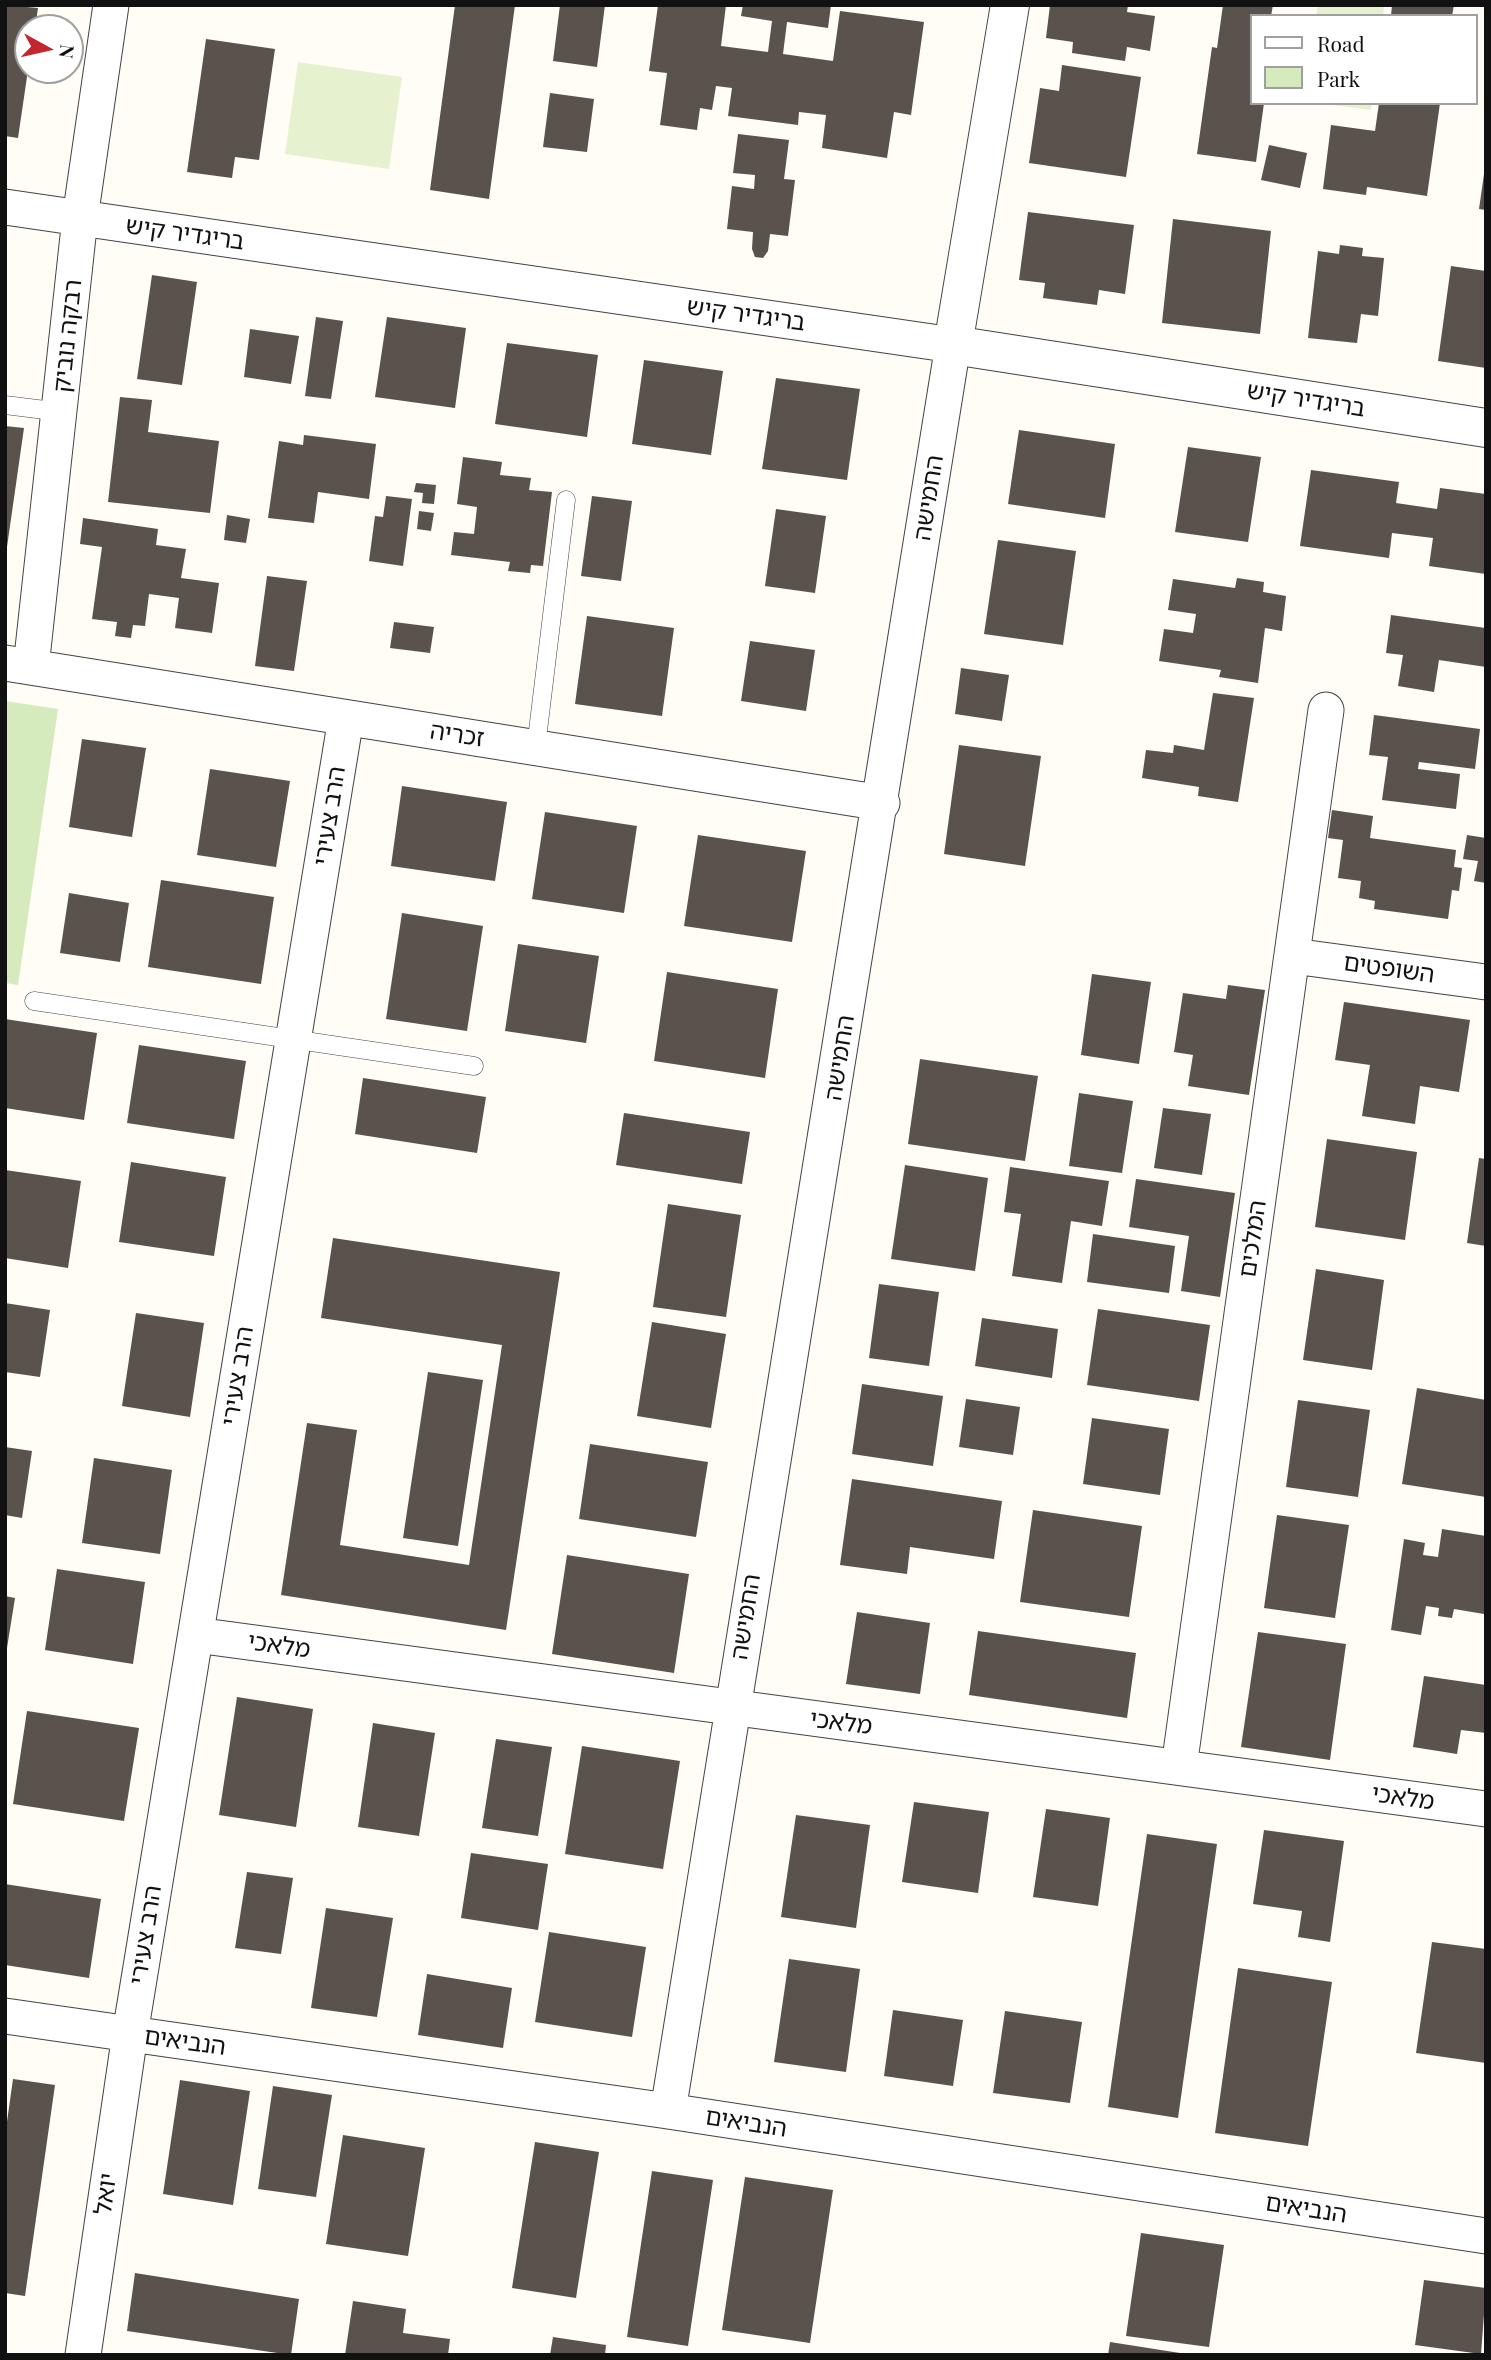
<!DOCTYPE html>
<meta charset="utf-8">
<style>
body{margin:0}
#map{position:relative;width:1491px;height:2360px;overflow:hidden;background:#fffdf5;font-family:"Playfair Display",serif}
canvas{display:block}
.frame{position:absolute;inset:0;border:7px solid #111;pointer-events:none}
.legend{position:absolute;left:1250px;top:14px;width:228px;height:91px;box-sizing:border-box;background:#fff;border:2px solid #a0a0a0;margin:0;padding:9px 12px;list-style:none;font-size:21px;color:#111}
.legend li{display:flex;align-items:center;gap:14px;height:35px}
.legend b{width:35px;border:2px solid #a0a0a0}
.north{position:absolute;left:14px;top:14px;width:70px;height:70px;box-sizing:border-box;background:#fff;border:2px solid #a0a0a0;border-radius:50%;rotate:98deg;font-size:19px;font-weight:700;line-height:28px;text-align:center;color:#111}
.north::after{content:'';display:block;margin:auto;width:24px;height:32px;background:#c4262e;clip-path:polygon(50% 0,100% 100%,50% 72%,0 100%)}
</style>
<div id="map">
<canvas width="1491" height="2360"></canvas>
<div class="frame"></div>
<ul class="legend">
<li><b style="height:9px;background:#fff"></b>Road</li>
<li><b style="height:19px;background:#d5ebbd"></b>Park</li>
</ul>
<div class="north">N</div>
</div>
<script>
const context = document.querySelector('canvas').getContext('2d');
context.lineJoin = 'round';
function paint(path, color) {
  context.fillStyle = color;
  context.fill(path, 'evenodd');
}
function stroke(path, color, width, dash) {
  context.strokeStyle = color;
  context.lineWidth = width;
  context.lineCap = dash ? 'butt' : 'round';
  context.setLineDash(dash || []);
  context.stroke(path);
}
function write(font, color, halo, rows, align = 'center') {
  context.font = font + ' "Playfair Display","Noto Sans Hebrew",serif';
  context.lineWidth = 7;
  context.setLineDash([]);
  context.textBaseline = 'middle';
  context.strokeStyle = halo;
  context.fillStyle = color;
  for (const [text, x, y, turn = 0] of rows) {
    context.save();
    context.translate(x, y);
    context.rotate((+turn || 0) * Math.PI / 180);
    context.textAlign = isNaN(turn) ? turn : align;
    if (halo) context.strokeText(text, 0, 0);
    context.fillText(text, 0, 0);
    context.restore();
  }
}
paint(new Path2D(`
 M5,701L58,709L18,985L5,983Z`), '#d5ebbd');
paint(new Path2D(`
 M1318,5H1384L1383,16H1316Z
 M298,62L402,77L389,169L285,154Z
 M1317,103H1372L1371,110Z`), '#e6f2cf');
paint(new Path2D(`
 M5,5L38,8L35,28H28V70L18,138L5,136Z
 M455,5H515L489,199L430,190Z
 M560,5H605L597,67L553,61Z
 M658,5H726L721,46L768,52L772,21L741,16L743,5H831L828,28L787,22L783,54L833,61L840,11L924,22L911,115L894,112L887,158L822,148L826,115L799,112L798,125L728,116L732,88L716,86L712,110L700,108L697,130L660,125L667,73L649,71Z
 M1050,5H1128L1127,12L1155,16L1150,51L1127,47L1125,61L1072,53L1073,42L1046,38Z
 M1223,5H1273L1271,16H1251V103H1264L1256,162L1197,154L1212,47L1217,48Z
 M1392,5H1454L1452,16H1391Z
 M206,39L275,49L259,160L235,157L232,178L187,172Z
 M1062,65L1141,77L1126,177L1029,163L1040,88L1059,91Z
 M550,93L594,99L587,152L543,147Z
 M1379,103H1440L1427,196L1367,187L1366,195L1323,189L1331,125L1375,131Z
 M738,134L789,140L784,179L795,180L788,236L770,234L768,251L763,258L755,257L752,249L753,232L727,229L732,186L754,189L755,175L733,173Z
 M1269,145L1307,153L1300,188L1261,180Z
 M1484,174H1486V210L1479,209Z
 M1028,212L1134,225L1125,294L1099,290L1097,305L1043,298L1045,283L1019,280Z
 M1173,219L1271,231L1260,334L1162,323Z
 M1340,245L1363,248L1362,256L1384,258L1378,316L1361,314L1357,343L1308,338L1318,251L1339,254Z
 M1451,266L1486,271V368L1438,361Z
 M152,275L197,282L182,385L137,379Z
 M316,317L343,321L331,399L305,396Z
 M387,317L466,328L455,408L375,397Z
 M250,329L299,336L291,384L244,377Z
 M507,343L598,355L587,437L495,424Z
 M644,360L723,371L711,455L632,444Z
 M776,378L860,389L847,480L762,469Z
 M120,397L152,400L148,432L219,441L210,513L108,502Z
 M5,426L24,428L7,547H5Z
 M1019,430L1115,444L1105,518L1008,504Z
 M304,435L376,444L369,499L318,492L314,523L268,518L279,441L303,445Z
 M1188,447L1261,457L1248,542L1175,532Z
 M463,457L502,462L500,475L531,478L529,490L552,492L543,566L531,565L530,573L508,571L510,562L451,555L454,532L474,534L477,507L457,504Z
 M1311,470L1399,482L1396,503L1437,509L1440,488L1486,494V574L1429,566L1433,538L1392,533L1389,558L1300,546Z
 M416,483L436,485L434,504L422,503L423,493L414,492Z
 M386,496L412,499L403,566L369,561L375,516L383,517Z
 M592,496L632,501L621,581L581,576Z
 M776,509L826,516L815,593L765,586Z
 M419,511L434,513L431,531L417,529Z
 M227,515L250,519L246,543L224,540Z
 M83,518L158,529L156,545L186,549L181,578L219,583L212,633L175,628L179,598L149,594L145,626L133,625L131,638L115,636L117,622L92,619L102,547L80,544Z
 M998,540L1076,551L1063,645L984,634Z
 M267,576L307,581L294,671L255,666Z
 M1237,578L1264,582L1263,592L1286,596L1282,631L1265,628L1258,683L1219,677L1221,670L1159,661L1164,629L1193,633L1196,614L1168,610L1173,579L1235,588Z
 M1391,615L1486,628V667L1439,660L1434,692L1398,686L1403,655L1386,653Z
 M587,616L674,628L662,716L575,704Z
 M394,622L434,627L430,653L390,648Z
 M750,641L815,650L806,711L741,701Z
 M961,668L1009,675L1002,721L955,714Z
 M1213,693L1254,698L1238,802L1198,796L1199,787L1142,778L1146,750L1173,753L1174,745L1204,750Z
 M1374,715L1480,729L1475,769L1419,762L1418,769L1460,774L1456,809L1382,800L1388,757L1369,755Z
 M82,739L146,748L132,837L69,827Z
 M959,745L1041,756L1025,866L944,854Z
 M210,769L290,781L276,867L197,855Z
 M402,786L507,802L495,881L391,866Z
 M1332,810L1373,816L1370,838L1456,850L1454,867L1462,868L1459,891L1452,890L1448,919L1374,909L1375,901L1359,898L1361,881L1338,878L1343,840L1328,838Z
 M545,812L637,826L624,913L532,899Z
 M698,835L806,851L792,942L684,926Z
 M1467,835L1486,838V883L1474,881L1478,861L1463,859Z
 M161,880L274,897L261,984L148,967Z
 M69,893L129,903L120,962L60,953Z
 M402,913L483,926L467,1031L386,1019Z
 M518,944L599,956L586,1043L505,1031Z
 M667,972L778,989L765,1078L654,1061Z
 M1092,974L1151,982L1139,1064L1081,1055Z
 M1228,985L1265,990L1249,1095L1188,1086L1193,1055L1174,1052L1183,993L1226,999Z
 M1344,1002L1470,1020L1459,1092L1420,1086L1415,1124L1362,1116L1370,1065L1335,1060Z
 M5,1019L97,1033L84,1120L5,1108Z
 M139,1045L246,1061L234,1139L127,1123Z
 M920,1059L1038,1076L1025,1161L908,1144Z
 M363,1078L486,1097L477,1153L355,1134Z
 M1079,1093L1133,1101L1122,1173L1069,1166Z
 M1163,1108L1211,1114L1202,1175L1154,1168Z
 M624,1113L750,1132L742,1184L616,1165Z
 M1327,1139L1417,1152L1405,1240L1315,1227Z
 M1479,1158L1486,1159V1246L1467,1243Z
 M131,1162L226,1177L214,1256L119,1242Z
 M905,1165L988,1178L975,1271L891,1259Z
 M1010,1167L1109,1181L1102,1226L1071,1221L1062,1283L1012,1276L1021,1214L1004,1212Z
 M5,1170L81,1181L68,1268L5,1258Z
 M1136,1179L1235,1193L1220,1297L1181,1291L1189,1236L1129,1227Z
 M668,1204L741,1215L726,1317L653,1307Z
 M1093,1234L1175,1246L1169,1293L1087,1282Z
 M333,1238L560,1272L506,1630L281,1595L307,1423L357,1430L340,1545L469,1565L502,1345L321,1318Z
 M1316,1269L1384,1280L1372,1370L1303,1360Z
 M879,1284L939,1292L929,1366L869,1358Z
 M5,1303L50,1310L40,1377L5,1372Z
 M1098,1309L1210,1325L1199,1401L1087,1385Z
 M136,1313L204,1323L190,1417L122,1406Z
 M982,1318L1058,1329L1052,1378L975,1366Z
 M652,1322L726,1334L711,1428L637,1416Z
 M428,1372L483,1380L458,1546L403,1538Z
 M862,1384L943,1396L933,1466L852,1454Z
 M1417,1388L1486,1400V1497L1402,1484Z
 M966,1399L1020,1407L1013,1455L959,1447Z
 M1298,1400L1370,1410L1358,1497L1286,1487Z
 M1092,1418L1169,1429L1160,1495L1083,1484Z
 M590,1444L708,1462L696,1537L579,1519Z
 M5,1447L32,1451L22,1518L5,1515Z
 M94,1458L172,1470L160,1554L82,1543Z
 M852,1479L1002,1501L994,1559L910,1547L907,1574L840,1565Z
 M1033,1510L1142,1526L1129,1617L1020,1602Z
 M1277,1515L1349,1525L1335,1618L1264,1608Z
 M1442,1529L1486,1536L1484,1614L1454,1609L1452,1618L1438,1616L1439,1608L1426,1606L1421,1635L1391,1630L1404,1539L1425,1543L1423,1555L1438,1557Z
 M567,1555L689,1574L674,1673L552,1654Z
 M57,1569L145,1582L133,1664L45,1650Z
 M5,1596L15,1598L7,1648H5Z
 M857,1612L930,1623L920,1694L846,1684Z
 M978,1631L1136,1653L1127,1718L969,1695Z
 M1258,1632L1346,1644L1330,1760L1241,1747Z
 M1424,1676L1486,1685V1733L1461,1730L1457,1754L1413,1747Z
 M237,1697L313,1709L296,1827L219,1815Z
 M27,1711L139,1728L124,1821L13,1804Z
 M373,1723L435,1733L419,1836L358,1827Z
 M496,1739L552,1747L538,1836L482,1828Z
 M582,1746L680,1761L663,1869L565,1854Z
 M914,1802L989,1812L978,1893L902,1882Z
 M1046,1809L1110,1818L1098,1906L1033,1897Z
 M796,1815L870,1825L856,1928L781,1917Z
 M1264,1830L1344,1841L1330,1942L1298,1937L1302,1911L1253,1904Z
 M1147,1834L1217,1844L1178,2118L1108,2107Z
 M471,1853L548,1864L538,1930L461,1918Z
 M247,1872L293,1878L281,1954L235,1948Z
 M5,1884L101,1899L89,1978L5,1965Z
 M326,1908L393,1918L377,2017L311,2008Z
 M549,1932L646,1947L632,2037L535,2022Z
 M1432,1942L1486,1949V2063L1416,2053Z
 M789,1959L860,1969L846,2072L774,2062Z
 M1238,1968L1332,1982L1308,2146L1215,2133Z
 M427,1974L512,1988L503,2048L418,2035Z
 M893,2010L963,2020L953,2086L884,2076Z
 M1005,2011L1082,2022L1070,2103L993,2093Z
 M13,2079L55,2085L25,2296L5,2293V2136Z
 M180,2080L250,2091L233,2205L163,2194Z
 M273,2086L332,2095L316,2197L258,2189Z
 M343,2135L425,2148L408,2256L326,2244Z
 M535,2142L599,2152L576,2298L512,2288Z
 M652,2171L713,2180L688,2346L627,2337Z
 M745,2177L833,2190L810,2343L722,2330Z
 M1141,2233L1224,2245L1209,2347L1126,2336Z
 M135,2273L299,2299L291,2355L127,2331Z
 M1424,2280L1486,2288L1481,2354L1415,2345Z
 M353,2301L406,2309L403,2333L450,2339L448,2355H345Z
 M553,2337L606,2345L605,2355H550Z
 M1110,2342L1180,2353V2355H1108Z`), '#5a524d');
const service = new Path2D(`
 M5,405L61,412
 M536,747L566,500
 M34,1001L474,1066`);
const minor = new Path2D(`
 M5,207L953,345C862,934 760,1522 668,2111
 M5,663L882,803
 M31,667L80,218L111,5
 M1293,956L1486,982
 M196,1635L1486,1809
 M1179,1767L1326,710
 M5,2016L668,2111L1486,2236
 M83,2355L130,2034L346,718`);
const tertiary = new Path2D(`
 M1010,5L953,345L1486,428`);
stroke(service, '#444', 19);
stroke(minor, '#444', 37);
stroke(tertiary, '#444', 40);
stroke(service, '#fff', 18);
stroke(minor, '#fff', 35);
stroke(tertiary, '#fff', 38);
write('24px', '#111', '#fff', [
 ["בריגדיר קיש",185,234,8],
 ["בריגדיר קיש",746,315,8],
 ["רבקה נוביק",68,336,-84],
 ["בריגדיר קיש",1306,400,9],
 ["החמישה",929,498,-81],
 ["זכריה",457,735,9],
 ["הרב צעירי",330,816,-81],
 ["השופטים",1389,969,8],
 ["החמישה",840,1058,-81],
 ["המלכים",1253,1239,-82],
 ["הרב צעירי",238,1376,-81],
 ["החמישה",746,1617,-81],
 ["מלאכי",279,1646,8],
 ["מלאכי",841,1723,7],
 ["מלאכי",1403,1798,8],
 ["הרב צעירי",146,1935,-81],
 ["הנביאים",185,2042,8],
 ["הנביאים",746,2123,9],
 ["יואל",106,2194,-82],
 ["הנביאים",1306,2209,9]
]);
</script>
